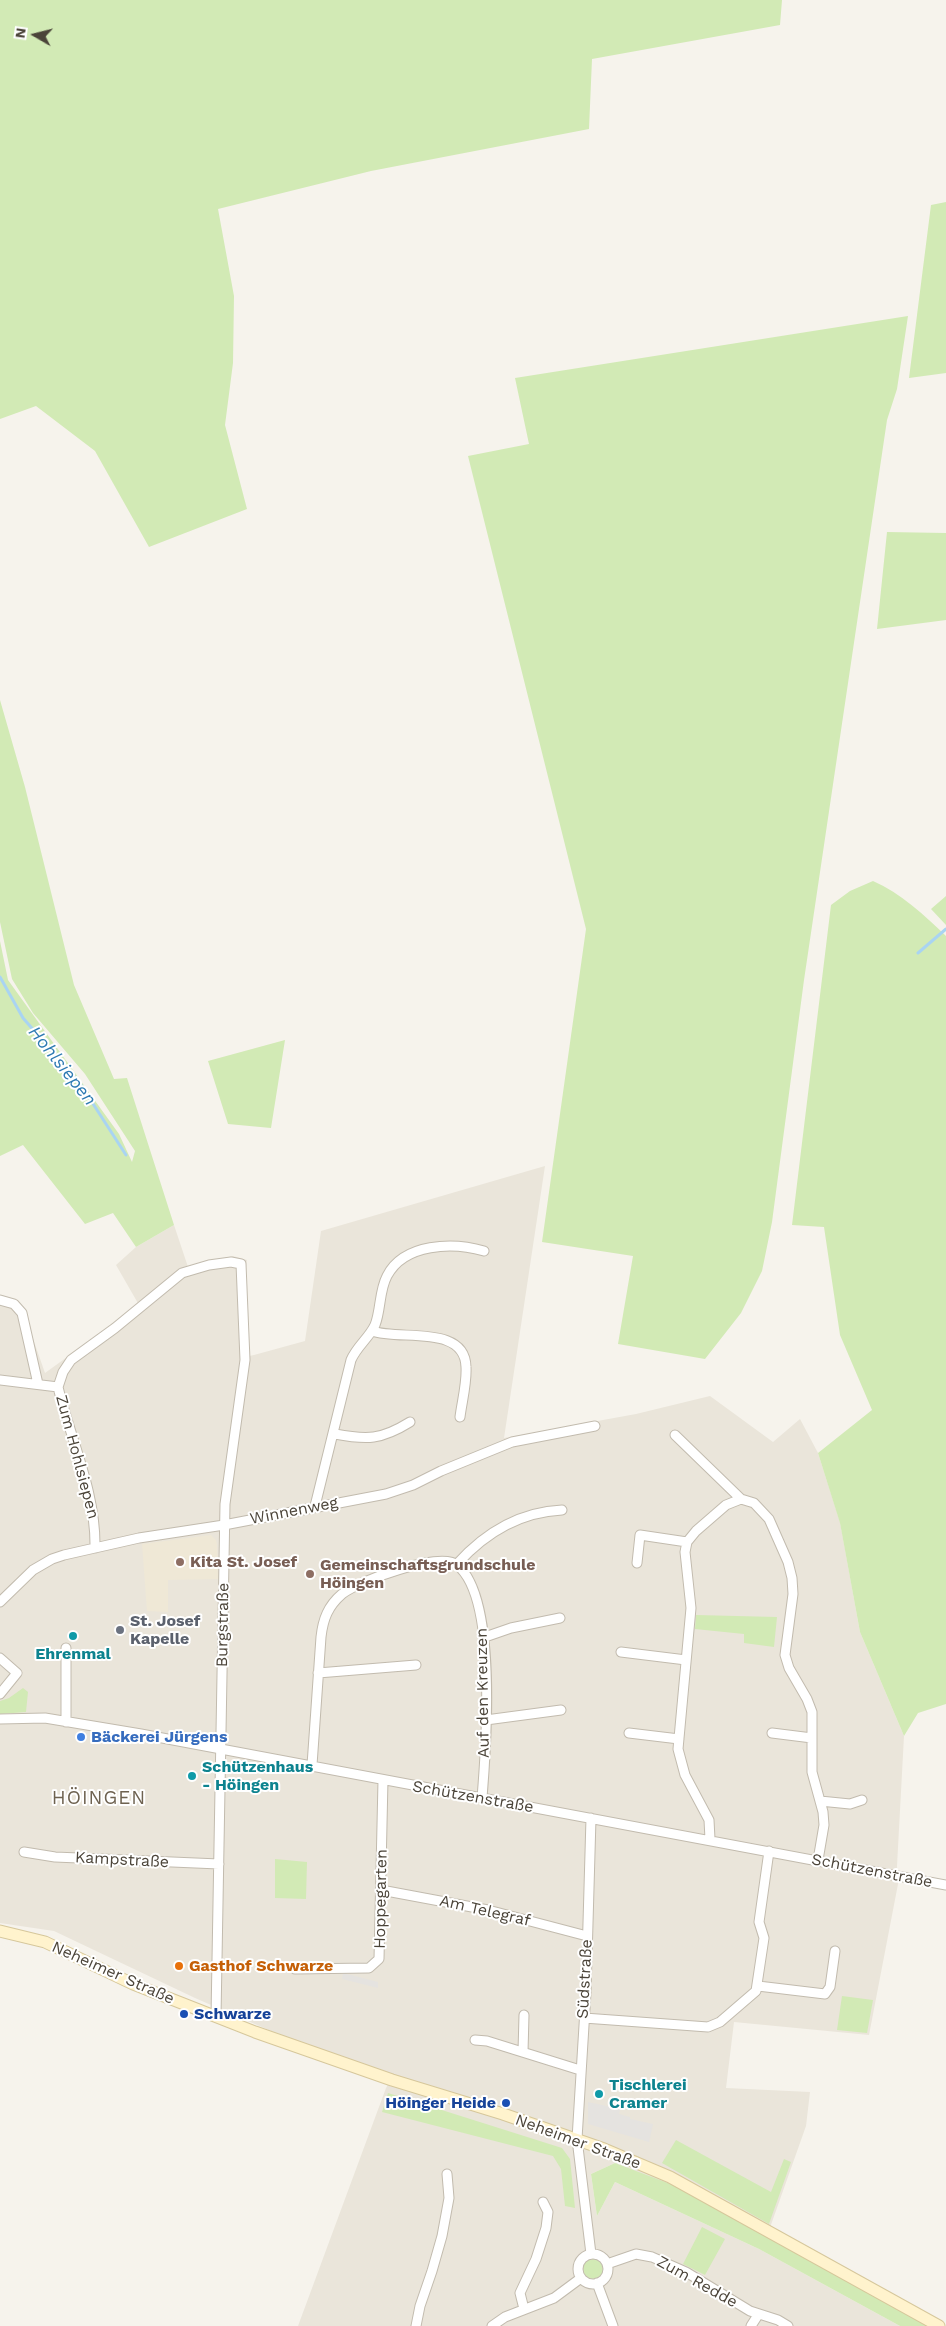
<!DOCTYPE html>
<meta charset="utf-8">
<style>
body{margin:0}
#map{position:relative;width:946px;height:2326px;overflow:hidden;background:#f6f3ec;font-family:"Work Sans",sans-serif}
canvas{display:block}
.north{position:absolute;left:10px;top:10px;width:50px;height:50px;-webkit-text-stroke:4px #fff;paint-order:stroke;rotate:278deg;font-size:14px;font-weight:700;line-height:20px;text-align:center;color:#4b4439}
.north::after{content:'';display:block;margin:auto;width:18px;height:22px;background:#4b4439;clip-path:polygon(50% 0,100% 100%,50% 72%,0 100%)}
</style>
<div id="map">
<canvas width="946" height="2326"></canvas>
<div class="north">N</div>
</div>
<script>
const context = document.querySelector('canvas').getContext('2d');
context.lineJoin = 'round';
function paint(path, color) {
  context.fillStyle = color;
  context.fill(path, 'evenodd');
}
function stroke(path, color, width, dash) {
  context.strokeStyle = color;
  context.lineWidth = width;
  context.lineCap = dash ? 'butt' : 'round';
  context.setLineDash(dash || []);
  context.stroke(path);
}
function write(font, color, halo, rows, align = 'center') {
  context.font = font + ' "Work Sans",sans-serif';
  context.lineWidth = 4;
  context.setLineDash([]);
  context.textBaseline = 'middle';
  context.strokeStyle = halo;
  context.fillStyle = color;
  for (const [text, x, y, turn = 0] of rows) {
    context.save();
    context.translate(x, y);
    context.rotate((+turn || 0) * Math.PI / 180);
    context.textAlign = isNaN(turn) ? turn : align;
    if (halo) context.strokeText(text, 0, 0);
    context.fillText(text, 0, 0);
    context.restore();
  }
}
paint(new Path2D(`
 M545,1166L504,1438L636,1414L710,1396L773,1442L800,1419L818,1453L840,1522L860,1632L904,1736L897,1866L898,1884L869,2035L734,2022L726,2088L810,2092L806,2126L767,2236L615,2163L591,2174L597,2216L615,2182L759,2249L900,2326H298L386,2088L392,2077L271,2031L195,1998L54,1931L0,1923V1295L17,1301L24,1313L45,1373L139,1305L116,1265L136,1247L174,1225L188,1267L233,1256L247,1260L244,1282L249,1356L254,1355L305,1341L321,1231Z`), '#eae5da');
paint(new Path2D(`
 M211,1535L216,1540L217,1545L218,1579L168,1580V1612L147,1611L142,1544Z`), '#efe8d6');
paint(new Path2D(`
 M0,0H782L780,25L592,59L589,129L371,171L218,209L234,296L233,363L225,425L247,509L149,547L95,451L36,406L0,419Z
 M946,202V373L909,378L931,205Z
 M908,316L897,389L887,420L804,980L772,1222L762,1271L741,1313L705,1359L618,1344L633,1256L542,1242L586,929L468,456L529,444L515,378Z
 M887,532L946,533V620L877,629Z
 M0,700L25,787L74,985L114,1079L127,1078L174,1225L136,1247L113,1213L85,1224L23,1145L0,1156V941L8,980L119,1134L132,1162L135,1151L85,1074L33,1013L12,979L0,922Z
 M873,881C901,893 924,915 946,936V1704L918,1713L904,1736L860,1632L840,1523L818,1453L872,1410L840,1335L824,1227L792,1225L831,905L850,891Z
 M946,896V925L931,909Z
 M285,1040L271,1128L228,1124L208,1061Z
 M696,1615L777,1617L774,1647L744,1643V1634L695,1629Z
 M23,1688L28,1692L26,1712L0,1714V1701L9,1698Z
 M275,1859L307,1862L306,1899L275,1898Z
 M842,1996L873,2000L867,2033L837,2030Z
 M388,2093L562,2148L570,2159L575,2208L565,2206L561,2169L553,2156L382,2112Z
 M676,2140L771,2192L784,2159L791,2162L769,2224L662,2163Z
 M615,2163L673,2185L930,2326H900L759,2249L615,2182L597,2216L591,2174Z
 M702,2227L725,2239L705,2275L683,2264Z
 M583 2269a10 10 0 1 1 20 0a10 10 0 1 1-20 0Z`), '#d2eab5');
paint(new Path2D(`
 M343,1973L378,1982V1988L342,1979Z
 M588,2102L620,2109L619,2114L630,2117V2119L653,2124L649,2142L588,2124Z`), '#e5e3e0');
stroke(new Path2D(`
 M918,953L946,929
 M0,977L23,1018L79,1082L126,1155`), '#a9d4f2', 3);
const minor = new Path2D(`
 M0,1300L14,1304L22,1313L38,1384
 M372,1331C400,1341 465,1324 466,1367C467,1383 462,1401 460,1417
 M0,1380L58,1387
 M335,1434C367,1440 381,1440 410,1422
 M675,1435L741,1499
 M315,1506L351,1360C357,1346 369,1338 375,1325C381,1310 379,1291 387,1276C404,1243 453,1242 484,1251
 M95,1548C96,1492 71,1441 58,1387L63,1372L71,1360L115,1328L182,1273L209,1265L231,1262L241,1264L245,1360L225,1504L216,2017
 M637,1563L640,1535L687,1542
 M457,1564C485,1533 520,1512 562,1510
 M0,1602L33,1570L52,1559L64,1555L139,1538L224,1525L386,1494L413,1485L441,1471L512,1442L595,1426
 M485,1637L511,1628L560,1618
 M621,1652L686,1660
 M0,1658L17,1673L0,1694
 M318,1673L416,1665
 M0,1719L45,1718L141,1734L946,1885
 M486,1720L561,1710
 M66,1722V1648
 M629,1733L679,1739
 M772,1733L812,1738
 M312,1765L321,1637C323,1619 328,1606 342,1594C358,1581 441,1551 457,1565C498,1597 486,1749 482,1798
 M820,1801L850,1804L862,1800
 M591,1818L586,1993L577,2139L591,2254
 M710,1839L709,1820L685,1775L678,1749L691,1608L685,1552L687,1542L696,1531L726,1505L741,1499L754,1503L769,1519L788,1562L792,1578L793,1594L785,1655L789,1668L807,1699L812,1712V1772L823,1812L824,1825L818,1860
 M24,1852L55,1857L219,1864
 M381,1890L488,1910L587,1936
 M295,1969L369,1968L379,1959L383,1780
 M758,1986L825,1994L830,1987L835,1951
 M584,2018L708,2027L720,2022L756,1991L764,1938L759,1922L769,1851
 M475,2040L487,2041L580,2070
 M523,2052L524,2015
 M578 2269a15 15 0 1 1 30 0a15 15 0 1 1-30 0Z
 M607,2264L636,2254L652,2257L686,2272L750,2311L778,2320L788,2326
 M597,2283L613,2326
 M524,2309L520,2293L536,2259L546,2228L548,2212L543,2202
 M416,2326L420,2306L432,2271L442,2236L449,2198L447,2174
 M492,2326L505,2317L554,2298L581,2278
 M751,2326L758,2315`);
const secondary = new Path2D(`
 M0,1931L45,1942L133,1984L255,2032L392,2080L503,2114L604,2149L670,2177L939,2326`);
stroke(minor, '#c2bbae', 11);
stroke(secondary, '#d6c79b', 13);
stroke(minor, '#fff', 9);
stroke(secondary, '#fff3cd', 11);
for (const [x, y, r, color] of [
 [180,1562,5,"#8d6e63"],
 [310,1574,5,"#8d6e63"],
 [120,1630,5,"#6b7280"],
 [73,1636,5,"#0f9aa8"],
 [81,1737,5,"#3f7fe0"],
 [192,1776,5,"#0f9aa8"],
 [179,1966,5,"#e8710a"],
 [184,2014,5,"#1a4fb4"],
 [599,2094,5,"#0f9aa8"],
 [506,2103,5,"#1a4fb4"]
]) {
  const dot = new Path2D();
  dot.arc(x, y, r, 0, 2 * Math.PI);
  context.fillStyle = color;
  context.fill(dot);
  stroke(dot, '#fff', 2);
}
write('16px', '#4b4439', '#fff', [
 ["Zum Hohlsiepen",77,1457,75],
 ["Winnenweg",294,1511,-11],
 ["Burgstraße",223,1625,-89],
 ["Auf den Kreuzen",483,1693,-91],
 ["Schützenstraße",473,1797,10],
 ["Kampstraße",122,1860,3],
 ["Schützenstraße",872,1871,11],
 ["Hoppegarten",381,1899,-89],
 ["Am Telegraf",485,1911,13],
 ["Neheimer Straße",113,1973,24],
 ["Südstraße",585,1979,-87],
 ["Neheimer Straße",578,2142,20],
 ["Zum Redde",697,2282,29]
]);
write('bold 16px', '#785e54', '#fff', [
 ["Kita St. Josef",190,1562],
 ["Gemeinschaftsgrundschule",320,1565],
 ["Höingen",320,1583]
], 'left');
write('bold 16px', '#5b616d', '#fff', [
 ["St. Josef",130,1621],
 ["Kapelle",130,1639]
], 'left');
write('bold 16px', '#0d838f', '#fff', [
 ["Ehrenmal",73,1654,"center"],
 ["Schützenhaus",202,1767],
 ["- Höingen",202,1785],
 ["Tischlerei",609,2085],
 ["Cramer",609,2103]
], 'left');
write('bold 16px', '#366cbe', '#fff', [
 ["Bäckerei Jürgens",91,1737]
], 'left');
write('bold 16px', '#c56008', '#fff', [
 ["Gasthof Schwarze",189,1966]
], 'left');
write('bold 16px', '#164399', '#fff', [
 ["Schwarze",194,2014],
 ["Höinger Heide",496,2103,"right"]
], 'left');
write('italic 18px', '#2e7ab2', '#fff', [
 ["Hohlsiepen",62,1066,51]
]);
context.letterSpacing = '1px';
write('19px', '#6e6250', '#fff', [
 ["HÖINGEN",99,1798]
]);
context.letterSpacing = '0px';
</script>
